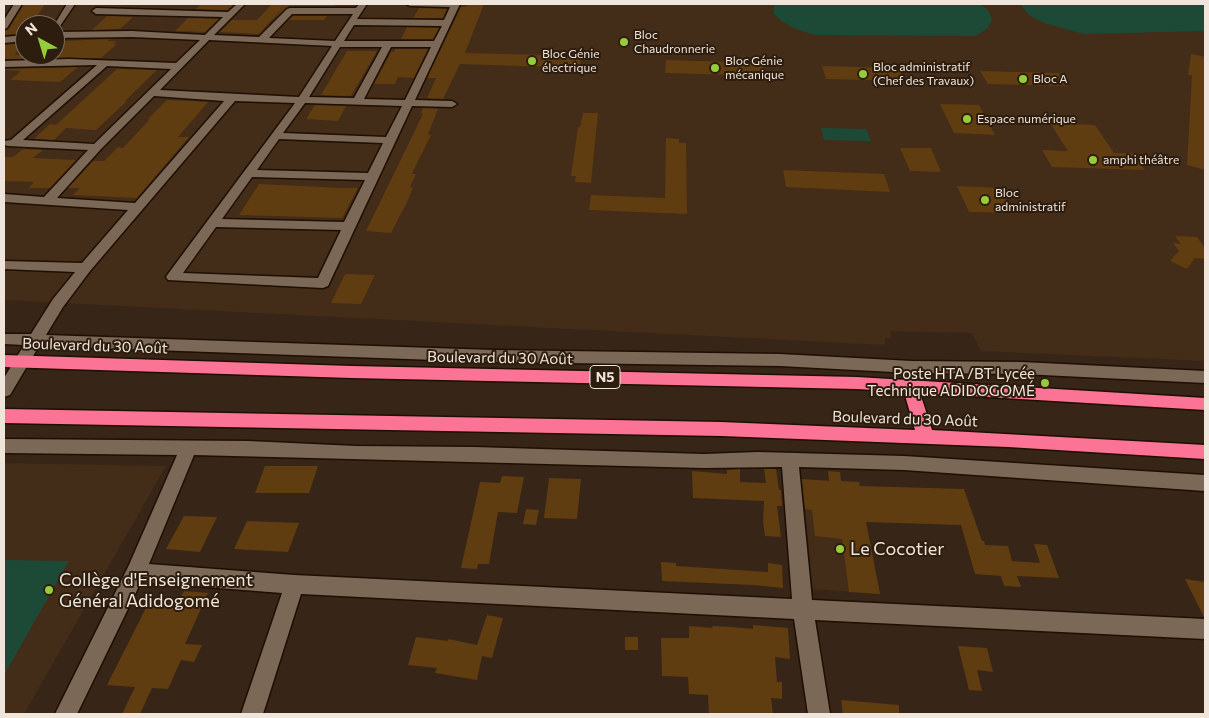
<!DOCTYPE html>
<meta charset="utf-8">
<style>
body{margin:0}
#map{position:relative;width:1209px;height:718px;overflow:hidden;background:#372617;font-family:Commissioner,sans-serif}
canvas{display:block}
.frame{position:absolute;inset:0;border:5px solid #f0e5db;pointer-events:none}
.north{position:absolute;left:15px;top:15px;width:50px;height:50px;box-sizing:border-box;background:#2d1d0e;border:1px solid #7b6d60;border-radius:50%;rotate:321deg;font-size:14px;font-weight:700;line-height:20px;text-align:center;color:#f0e5db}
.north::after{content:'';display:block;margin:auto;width:18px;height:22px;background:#96cc39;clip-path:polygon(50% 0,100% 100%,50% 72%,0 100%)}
</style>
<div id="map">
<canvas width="1209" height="718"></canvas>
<div class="frame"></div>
<div class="north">N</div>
</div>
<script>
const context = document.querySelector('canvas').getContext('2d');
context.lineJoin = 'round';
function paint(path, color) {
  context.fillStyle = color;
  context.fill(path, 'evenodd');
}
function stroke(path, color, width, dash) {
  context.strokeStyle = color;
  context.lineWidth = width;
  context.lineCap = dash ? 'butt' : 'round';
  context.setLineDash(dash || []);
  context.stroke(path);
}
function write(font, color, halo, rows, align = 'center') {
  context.font = font + ' Commissioner,sans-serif';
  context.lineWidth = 4;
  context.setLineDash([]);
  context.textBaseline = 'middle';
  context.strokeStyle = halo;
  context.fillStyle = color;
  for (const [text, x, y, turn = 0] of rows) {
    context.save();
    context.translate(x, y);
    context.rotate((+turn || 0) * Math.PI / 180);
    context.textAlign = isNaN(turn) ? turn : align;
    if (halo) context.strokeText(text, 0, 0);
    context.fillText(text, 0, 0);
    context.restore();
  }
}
paint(new Path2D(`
 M4,4H1205V361L981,351L972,333L890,331L891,338H885V345L4,300ZM25,25H55V55H25Z
 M4,463L166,466L24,714H4Z
 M802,479L859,482L880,594L813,589Z`), '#432c18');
paint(new Path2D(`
 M774,4H980L988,10L992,20L987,29L975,36L815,35C798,30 785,26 774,14Z
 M1020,4H1205V31L1084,34L1044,23L1029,15Z
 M821,128L866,129L871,141L824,140Z
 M4,560L69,561L4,675Z`), '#1d4a37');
paint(new Path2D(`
 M24,4H45L31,25H25V33L4,35V31L9,29Z
 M201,4H234L227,10L196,9Z
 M272,4H286L259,34L220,32L232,20H257Z
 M286,4H335L334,6H289L273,20Z
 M468,4H484L465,53L581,56L580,68L460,64L443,99L427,98L436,78H427L461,7H466Z
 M419,8L447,9L443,18H413Z
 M107,16L133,17L120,29L92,30Z
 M293,16H327L324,20H289Z
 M188,18L219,19L205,32L175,31Z
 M407,27L439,28L433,39H401Z
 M109,39L108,41H117L113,44H117L101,58L4,59V45L22,43L15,55H55V48L63,41Z
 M395,49H428L414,78L398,77L395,84H374L391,52H394Z
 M347,51H377L351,96L321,95Z
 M1191,54L1205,57V170L1187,165L1192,75H1188Z
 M666,60L763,63L766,76L665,73Z
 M822,66L899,68L905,81L826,79Z
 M78,67L60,82L10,80L21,71L5,70L4,72V69Z
 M117,69L157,70L125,101H127L96,130L66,128L54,140L34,139L50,124L56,125Z
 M980,71L1058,73L1068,86L988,84Z
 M167,100L208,102L178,137H189L137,198L73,195L80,188H68L93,161H104L118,147L123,148L150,119H148Z
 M940,104L979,105L995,135L954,133Z
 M315,105L346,106L338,121L306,119Z
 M423,108L438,109L428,134L431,135L413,171L412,174H416L410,187L413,188L407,202L391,233L366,231L423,114L421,113Z
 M583,113H598L591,183L575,182L576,176H571L578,127H580Z
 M1050,123L1095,125L1114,153H1132L1145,170L1052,167L1042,150L1068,151Z
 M666,138L679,139V143H686L687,214L589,210L591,195L665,198Z
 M900,148H931L941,172L910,171Z
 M23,149L43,150L33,158L76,160L50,188H29L34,182L4,181V157H13Z
 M783,170L884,174L890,192L786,187Z
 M259,184L342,188H358L342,218L239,215Z
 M957,186L1000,188L1013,213L969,212Z
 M1175,236L1197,237L1205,248V259L1195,258L1187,269L1170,261L1179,251L1173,243L1181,244Z
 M345,274L375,275L361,304L331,303Z
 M265,466H318L309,493H255Z
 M740,469V482L766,483L764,469H776L779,490H781L782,506H777L781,537L765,536L763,521L764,501L693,498L692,471L727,474V470Z
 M828,471L840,472L841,481L859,482L860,486L964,489L982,541H984L985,545L1008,546L1012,561L1040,563L1034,544L1047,545L1059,578L1017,576L1021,587L1004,586L1001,576L975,574L961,525L866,522L880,594L849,592L842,539L815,536L812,510L805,509L802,479L829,481Z
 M502,476L524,477L517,513L498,512L489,564H478L477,569L461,568L480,482L500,483Z
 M549,478L581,479L577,519L544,518Z
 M526,509L539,510L536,525L523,524Z
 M184,516L217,517L200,552L166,549Z
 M247,521L299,523L288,552L234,549Z
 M661,562L676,563V566L768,572V563L782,565L783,588L753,585L662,581Z
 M1185,579L1205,582V617H1204Z
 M184,591L208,593L185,644L202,645L194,662L181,660L168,689L152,688L140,714H122L135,687L107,685L147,606L175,607Z
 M487,615L503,618L492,658L482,656L477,680L435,673L437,668L408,665L416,637L448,641V639L477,645Z
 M753,625L788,628L790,659L775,657L777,682H782V699L771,698L773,714H709L708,695L689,694L688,677L662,676L661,638H689V626L713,628L712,626L732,627L753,629Z
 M625,637H638V650H625Z
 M958,646L987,648L993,672L977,670L982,691L969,690Z
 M841,700L899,705V714H843Z`), '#603c11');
const minor = new Path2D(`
 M14,4H22L7,28L4,29V20Z
 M67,4H75L56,32L132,31L205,35L223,17L96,14L92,11L96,8L228,12L237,4H245L214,35L259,37L287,9L290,8H356L359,4H367L357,19L444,20L450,7L410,6L406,4H460L415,100L452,101L457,104L452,107L412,106L328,286L323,288L168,280L166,277L168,274L295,103L235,101L90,271L63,307L46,335L493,350L780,354L912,361L1022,362L1205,371V383L1022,374L912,373L780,366L493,362L39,346L10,395L4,397V378L24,345L4,344V334H31L53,299L75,272L4,269V261L82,263L128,210L4,202V194L44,197L88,150L8,146L4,145V141L11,140L97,65L4,67V61L69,59L176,63L200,40L132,37L55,38L54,25ZM292,14H353L335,41L269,38ZM354,25L442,26L434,41H344ZM209,40L332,46L299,97L160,90ZM340,47H382L354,98L309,97ZM391,47H431L405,100L364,99ZM107,66L171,69L94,144L23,140ZM154,96L224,101L135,203L57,198L101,149ZM305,103L402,106L386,137L283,133ZM279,139L383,143L368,173L257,170ZM252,177L365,180L344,222L222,219ZM216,227L341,230L318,278L183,273Z
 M25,35V41L4,43V37Z
 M4,439L248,441L356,446L474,447L704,454L758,452L904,456L1205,475V491L904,470L799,467L812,600L1205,619V639L815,620L830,714H808L794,619L301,594L263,714H241L282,593L141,582L77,714H55L129,565L177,455L4,453ZM194,455L704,468L782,467L792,599L294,575L149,564Z`);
const highway = new Path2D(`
 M4,355L352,366L857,377L1205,398V410L920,393L932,430L1205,445V459L1008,447L721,436L4,423V409L721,422L915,430L904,392L857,389L352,378L4,367Z`);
stroke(minor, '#1e0f02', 3);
stroke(highway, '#1e0f02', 3);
paint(minor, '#7c6857');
paint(highway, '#fb7495');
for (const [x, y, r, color] of [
 [624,42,5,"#96cc39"],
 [532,61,5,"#96cc39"],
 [715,68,5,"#96cc39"],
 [863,74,5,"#96cc39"],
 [1023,79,5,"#96cc39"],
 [967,119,5,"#96cc39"],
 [1093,160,5,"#96cc39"],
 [985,200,5,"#96cc39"],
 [1045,383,5,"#96cc39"],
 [840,549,5,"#96cc39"],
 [49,590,5,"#96cc39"]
]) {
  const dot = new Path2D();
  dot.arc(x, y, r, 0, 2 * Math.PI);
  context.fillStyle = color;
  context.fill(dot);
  stroke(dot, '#2d1d0e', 2);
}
write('12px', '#f0e5db', '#2d1d0e', [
 ["Bloc",634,35],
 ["Chaudronnerie",634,49],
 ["Bloc Génie",542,54],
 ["électrique",542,68],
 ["Bloc Génie",725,61],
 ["mécanique",725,75],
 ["Bloc administratif",873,67],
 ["(Chef des Travaux)",873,81],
 ["Bloc A",1033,79],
 ["Espace numérique",977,119],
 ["amphi théâtre",1103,160],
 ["Bloc",995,193],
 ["administratif",995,207]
], 'left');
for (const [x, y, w] of [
 [605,377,30]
]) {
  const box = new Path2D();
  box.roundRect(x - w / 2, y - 11.5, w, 23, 4);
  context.fillStyle = '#2d1d0e';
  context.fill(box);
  stroke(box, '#f0e5db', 1);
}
write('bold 14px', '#f0e5db', null, [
 ["N5",605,377]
]);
write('15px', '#f0e5db', '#2d1d0e', [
 ["Boulevard du 30 Août",95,346,2],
 ["Boulevard du 30 Août",500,358,1],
 ["Boulevard du 30 Août",905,419,2]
]);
write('15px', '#f0e5db', '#2d1d0e', [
 ["Poste HTA /BT Lycée",1035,374],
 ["Technique ADIDOGOMÉ",1035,391]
], 'right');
write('18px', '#f0e5db', '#2d1d0e', [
 ["Le Cocotier",850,549],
 ["Collège d'Enseignement",59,580],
 ["Général Adidogomé",59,601]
], 'left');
</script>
